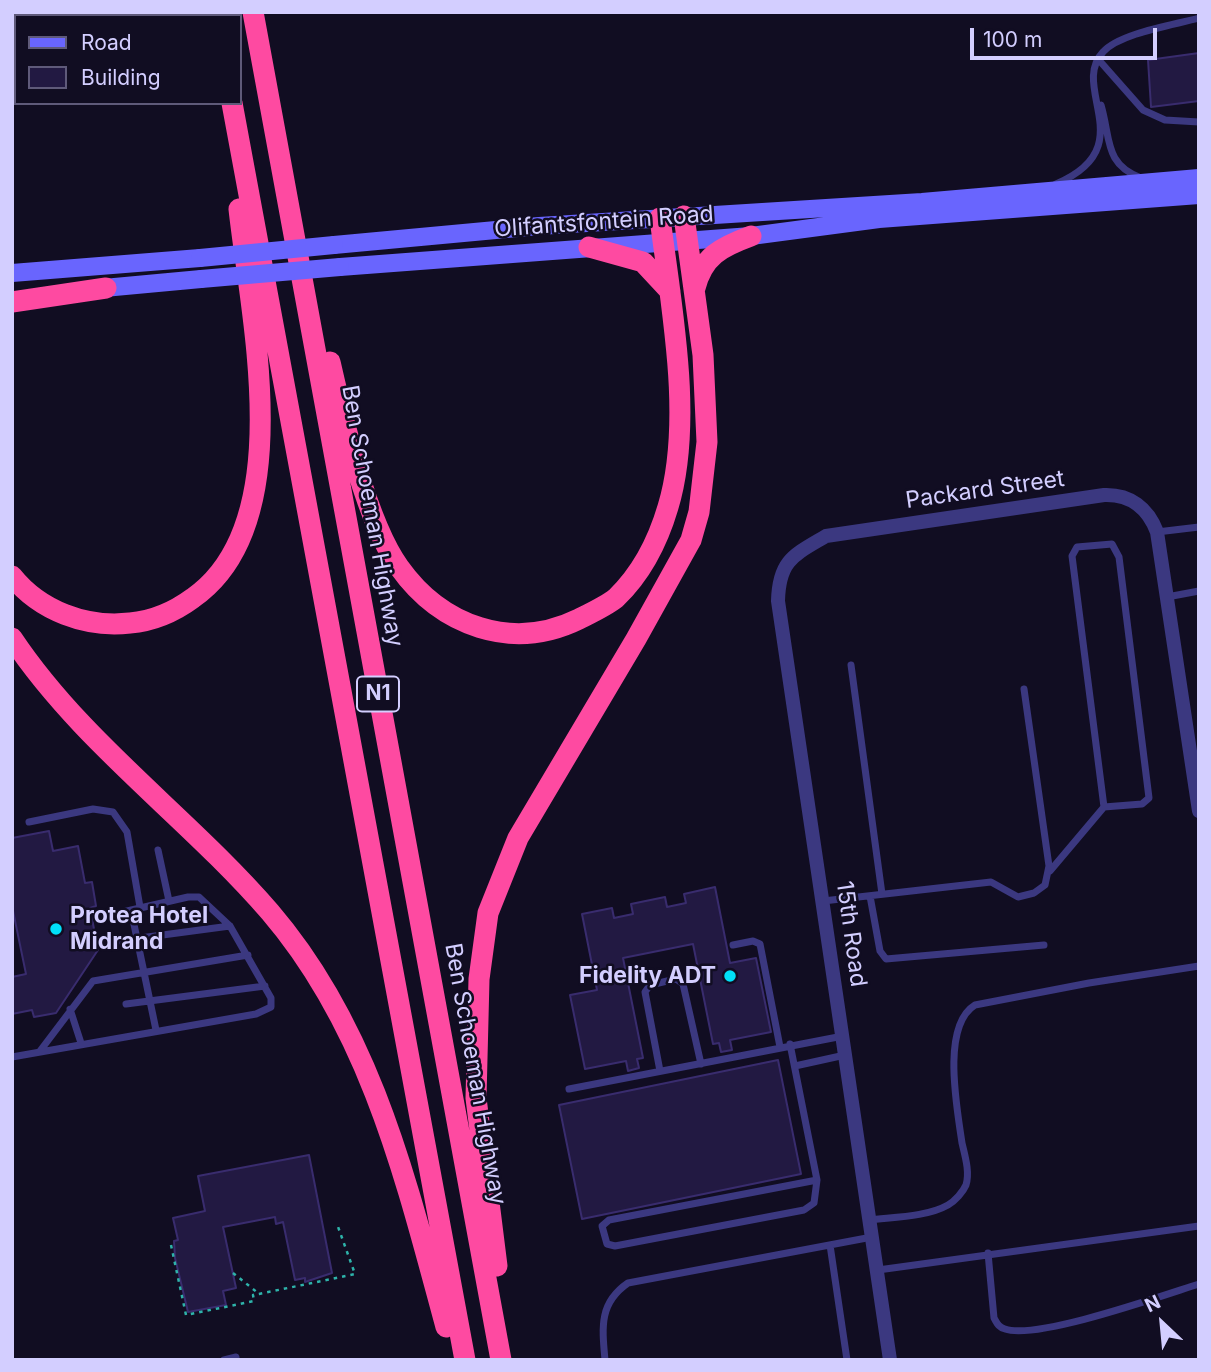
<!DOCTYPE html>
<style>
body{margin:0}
#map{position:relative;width:1211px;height:1372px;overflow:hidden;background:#110d22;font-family:Inter,sans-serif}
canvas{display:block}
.frame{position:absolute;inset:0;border:14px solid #d3ceff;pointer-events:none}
.legend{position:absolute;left:14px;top:14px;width:228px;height:91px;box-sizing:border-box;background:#110d22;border:2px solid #5f5a7a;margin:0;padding:9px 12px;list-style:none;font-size:21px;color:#d3ceff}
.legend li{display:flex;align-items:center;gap:14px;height:35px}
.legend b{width:35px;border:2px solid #5f5a7a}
.north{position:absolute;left:1127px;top:1288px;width:70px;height:70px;-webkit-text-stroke:5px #110d22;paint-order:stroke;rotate:334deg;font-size:19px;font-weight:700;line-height:28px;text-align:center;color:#d3ceff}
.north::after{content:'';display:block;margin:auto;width:24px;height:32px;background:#d3ceff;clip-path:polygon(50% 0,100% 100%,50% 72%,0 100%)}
.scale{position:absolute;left:970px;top:28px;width:187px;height:32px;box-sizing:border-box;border:4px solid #d3ceff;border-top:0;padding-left:9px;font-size:21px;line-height:24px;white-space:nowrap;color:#d3ceff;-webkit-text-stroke:5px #110d22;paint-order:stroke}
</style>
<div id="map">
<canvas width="1211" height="1372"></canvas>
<div class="frame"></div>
<ul class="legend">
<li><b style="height:9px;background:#6965fe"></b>Road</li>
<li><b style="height:19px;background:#221942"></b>Building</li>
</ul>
<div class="north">N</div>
<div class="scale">100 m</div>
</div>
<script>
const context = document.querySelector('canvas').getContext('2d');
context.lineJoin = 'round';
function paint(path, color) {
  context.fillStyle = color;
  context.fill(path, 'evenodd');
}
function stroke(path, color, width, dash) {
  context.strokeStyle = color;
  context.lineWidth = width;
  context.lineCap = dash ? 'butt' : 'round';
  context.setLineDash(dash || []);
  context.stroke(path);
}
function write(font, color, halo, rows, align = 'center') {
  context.font = font + ' Inter,sans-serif';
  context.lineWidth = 5;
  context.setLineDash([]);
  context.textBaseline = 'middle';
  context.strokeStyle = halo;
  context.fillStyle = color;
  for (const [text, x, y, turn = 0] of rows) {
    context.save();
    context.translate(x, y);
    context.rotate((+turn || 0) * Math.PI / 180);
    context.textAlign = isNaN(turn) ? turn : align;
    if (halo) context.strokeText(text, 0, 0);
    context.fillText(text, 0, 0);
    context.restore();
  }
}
const building = new Path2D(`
 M1199,53V101L1151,107L1148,60Z
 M49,831L53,851L78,846L85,883L92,882L96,906L90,908L98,950L56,1013L34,1017L32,1010L12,1014V977L26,974L12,906V838Z
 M715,887L730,963L756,958L771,1032L730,1040L732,1050L721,1052L719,1043L713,1044L693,944L623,958L643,1058L637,1059L639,1068L628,1071L626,1061L585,1069L570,995L597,990L582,914L612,908L614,918L633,914L631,904L665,897L667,907L686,903L684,894Z
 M778,1060L801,1174L582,1219L559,1105Z
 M309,1155L332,1273L305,1282V1278L295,1280L283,1222L276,1224L275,1217L223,1227L236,1288L223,1291L226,1305L188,1312L175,1258L174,1241L178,1240L173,1218L205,1211L198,1176Z`);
paint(building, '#221942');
stroke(building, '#392c6e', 2);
stroke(new Path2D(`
 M171,1245L186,1315L254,1301L253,1295L259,1294L355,1274L337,1224
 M233,1273L258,1293`), '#2eb3aa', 2.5, [3.5, 5]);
stroke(new Path2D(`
 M1098,59L1143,110L1165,120L1199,122
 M1101,105C1111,139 1104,164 1141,178
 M1056,184C1143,147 1069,88 1103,52C1120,33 1174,25 1199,18
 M1157,532L1199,527
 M1167,597L1199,591
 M851,665L882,894
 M29,822L93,809L113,812L127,832L140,907
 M158,850L169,901
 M1050,871L1104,807L1072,556L1077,547L1112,544L1119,557L1149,798L1142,804L1104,807
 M870,896L880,951L886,959L1044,945
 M823,901L991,882L1018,897L1034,893L1045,885L1049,866L1024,689
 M131,910L156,1030
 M110,942L230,926
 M733,945L753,941L760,944L780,1047
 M126,1004L265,986
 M70,1009L81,1043
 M790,1044L817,1180L814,1203L804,1210L615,1246L607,1244L602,1226L609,1220L817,1180
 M40,1051L93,981L248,955
 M12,1057L256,1014L271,1007V998L230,926L199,897H188L114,914
 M795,1066L845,1055
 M660,1071L645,992L650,985L676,979L683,984L701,1064
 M569,1089L843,1036
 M869,1220C893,1217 927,1217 948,1205C955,1201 963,1192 966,1185C970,1172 965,1156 962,1143C957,1108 941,1026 975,1005L1089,983L1199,966
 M830,1245L847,1360
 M988,1253L994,1318C997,1323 998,1327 1005,1329C1037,1340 1161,1296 1199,1284
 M878,1270L1199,1226
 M224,1360L236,1357
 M605,1360C602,1327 599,1303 628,1283L872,1237`), '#3b3880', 7);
stroke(new Path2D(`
 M890,1360L778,601C779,560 794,555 826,536L1104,495C1130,494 1148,508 1157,532L1199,811`), '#3b3880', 14);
stroke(new Path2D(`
 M334,245L539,226L922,202L1199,178
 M340,267L751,236L879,219L1199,195
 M12,273L200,258
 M93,289L201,279`), '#6965fe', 18);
stroke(new Path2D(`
 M216,12L217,16
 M253,12L501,1360
 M232,103L465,1360
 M589,247L643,262L670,291
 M695,288C703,256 721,247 751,236
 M12,302L106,288
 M330,362C343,419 366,521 399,567C441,626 512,652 579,619C591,613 606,606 616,598C642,573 658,541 668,507C694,421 671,306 660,218
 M12,576C40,611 86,628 130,623C154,621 174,612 193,598C299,524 251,319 239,209
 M12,638C82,743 188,817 270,912C371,1030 406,1180 446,1327
 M497,1266L476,1098L479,979L488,913L518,838L636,639L691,540L699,512L707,442L703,355L684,216`), '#fe4aa1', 21);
stroke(new Path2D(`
 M200,258L334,245
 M201,279L340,267`), '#6965fe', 18);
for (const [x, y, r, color] of [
 [56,929,7,"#01e0f8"],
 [730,976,7,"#01e0f8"]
]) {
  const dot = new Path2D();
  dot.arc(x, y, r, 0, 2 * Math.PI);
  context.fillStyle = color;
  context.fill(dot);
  stroke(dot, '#110d22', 2.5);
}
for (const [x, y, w] of [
 [378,694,42]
]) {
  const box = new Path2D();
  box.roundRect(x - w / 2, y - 17.5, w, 35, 5);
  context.fillStyle = '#110d22';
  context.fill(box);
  stroke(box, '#d3ceff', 2);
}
write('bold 21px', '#d3ceff', null, [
 ["N1",378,694]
]);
write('23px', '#d3ceff', '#110d22', [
 ["Olifantsfontein Road",604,222,-4],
 ["Packard Street",985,490,-8],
 ["Ben Schoeman Highway",372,516,80],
 ["15th Road",851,934,82],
 ["Ben Schoeman Highway",475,1074,80]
]);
write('bold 23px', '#d3ceff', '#110d22', [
 ["Protea Hotel",70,916],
 ["Midrand",70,942],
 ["Fidelity ADT",716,976,"right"]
], 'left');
</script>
